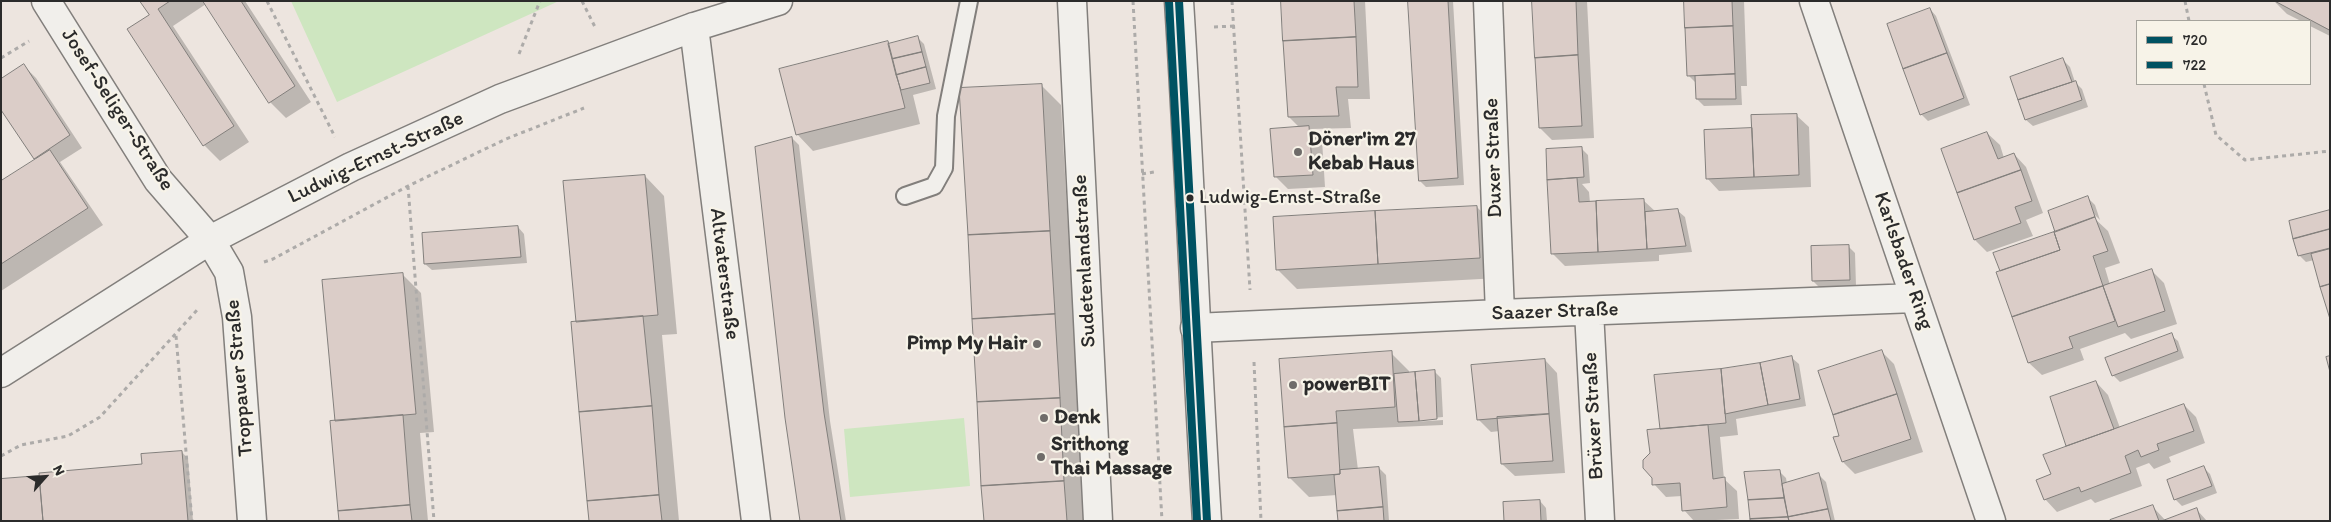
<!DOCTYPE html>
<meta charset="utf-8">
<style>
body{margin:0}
#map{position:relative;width:2331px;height:522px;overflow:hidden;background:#ede5df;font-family:Itim,sans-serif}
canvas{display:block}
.frame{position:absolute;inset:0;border:2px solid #2b2b2b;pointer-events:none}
.legend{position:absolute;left:2136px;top:20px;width:175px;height:65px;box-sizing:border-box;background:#f7f3e8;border:1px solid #a5a39c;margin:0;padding:6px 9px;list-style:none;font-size:15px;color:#2b2b2b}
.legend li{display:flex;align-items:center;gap:10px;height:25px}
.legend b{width:25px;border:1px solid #a5a39c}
.north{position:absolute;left:20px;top:452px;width:50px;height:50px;-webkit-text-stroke:4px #f7f3e8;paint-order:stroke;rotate:64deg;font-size:14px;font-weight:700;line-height:20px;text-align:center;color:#2b2b2b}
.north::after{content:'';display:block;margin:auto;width:18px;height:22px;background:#2b2b2b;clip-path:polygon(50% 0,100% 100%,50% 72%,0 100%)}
</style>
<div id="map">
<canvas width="2331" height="522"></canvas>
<div class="frame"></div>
<ul class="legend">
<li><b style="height:6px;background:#005262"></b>720</li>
<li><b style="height:6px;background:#005262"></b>722</li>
</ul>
<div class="north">N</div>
</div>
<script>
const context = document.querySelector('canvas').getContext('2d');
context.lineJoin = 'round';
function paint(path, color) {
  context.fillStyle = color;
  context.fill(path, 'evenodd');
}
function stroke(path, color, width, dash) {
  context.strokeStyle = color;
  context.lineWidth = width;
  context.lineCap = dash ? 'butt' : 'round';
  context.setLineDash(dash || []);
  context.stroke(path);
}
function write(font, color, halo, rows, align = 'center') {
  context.font = font + ' Itim,sans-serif';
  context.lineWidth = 4.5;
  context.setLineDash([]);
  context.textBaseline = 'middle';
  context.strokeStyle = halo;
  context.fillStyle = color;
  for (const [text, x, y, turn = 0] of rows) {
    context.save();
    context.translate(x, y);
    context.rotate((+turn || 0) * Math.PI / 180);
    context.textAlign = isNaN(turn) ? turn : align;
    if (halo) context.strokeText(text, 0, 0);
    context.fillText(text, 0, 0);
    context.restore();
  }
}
paint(new Path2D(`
 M291,1H559L337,102Z
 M964,418L970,486L850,497L844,429Z`), '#cee6c0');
paint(new Path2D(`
 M141,1H245L311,102L286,118L270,102L206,4L173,26L249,142L220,161L204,145L150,15Z
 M1282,1H1365L1370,99H1348L1351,128L1311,129L1322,140L1325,187L1288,189L1276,177L1300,128L1289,117Z
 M1409,1H1453L1464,185L1426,187L1420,181Z
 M1533,1H1587L1594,138L1552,140L1540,128Z
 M1686,1H1744L1747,86H1741L1742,105L1704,106L1697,99L1696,83L1688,75Z
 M2274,1H2330V36L2310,26V21H2301L2287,14Z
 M1930,9L1936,16L1970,105L1928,121L1921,114Z
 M918,38L924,44L936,89L913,95L920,124L813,151L797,134L890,45Z
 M2063,60L2070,67L2075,82L2082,89L2088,107L2033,126L2026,120L2011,78Z
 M24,66L36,78L82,148L60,162L103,225L1,291V183L36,160Z
 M1041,85L1061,105L1085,521H985Z
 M1796,115L1809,127L1811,187L1719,191L1707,178L1753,130Z
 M1987,133L2000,145L2004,158L2014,154L2026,167L2043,213L2026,220L2033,236L1987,252L1975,240Z
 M792,138L799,145L830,421L846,521H801Z
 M1581,148L1588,155L1590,183L1582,184L1589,192L1590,203L1643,200L1656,212L1678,211L1685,217L1692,252L1659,255V261L1565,266L1552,253L1547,150Z
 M645,176L664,196L677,334L662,335L679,521H590L577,323Z
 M2088,198L2095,205L2100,220L2094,214V218L2108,231L2120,263L2105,268L2110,285L2152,271L2164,283L2177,324L2131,339L2125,333L2080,349L2084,360L2042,375L2029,363L1997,273L2057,232Z
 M1477,207L1496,227L1499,278L1297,289L1277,269Z
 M2330,212V316L2314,260L2306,262L2299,255Z
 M518,227L524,234L527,263L432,270L425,264Z
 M1848,246L1855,253L1856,286L1820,288L1813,281Z
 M403,275L421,293L434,432L420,433L428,521H340L336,422Z
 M2171,335L2178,341L2184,358L2120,382L2113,375Z
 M1881,351L1894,364L1923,452L1855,474L1843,462L1835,438L1841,437Z
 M1391,353L1409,371V374L1434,371L1441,378L1443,417L1413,420V422L1443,420V425L1353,429L1358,470L1379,468L1386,475L1389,521H1339L1337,495L1309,497L1289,477L1285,426Z
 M1792,358L1799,364L1806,406L1736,419L1738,435L1720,437L1724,479L1737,491L1739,519L1694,521L1684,510L1682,496L1666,497L1654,484L1651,454L1661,430L1721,370Z
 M1545,360L1557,373L1565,473L1515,476L1502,464L1500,431L1491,432L1478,419Z
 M2096,382L2108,395L2120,428L2184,405L2196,417L2205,443L2169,457L2171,462L2154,469L2149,463L2136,468L2142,486L2095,503L2091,499L2057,512L2045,499L2052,475L2068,447L2052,398Z
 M182,452L188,459L193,521H44L39,477L41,479L143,465Z
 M2204,468L2210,474L2217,493L2182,506L2175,499Z
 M1780,472L1786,478L1787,484L1819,475L1826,482L1835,521H1750Z
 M1540,501L1546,508L1547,521H1505Z
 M2153,507L2166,521L2197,510L2207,521H2111Z`), '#0003');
const building = new Path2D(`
 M140,1H170L158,9L234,126L203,146L127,29L149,15Z
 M203,1H241L295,86L269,103Z
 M1281,1H1354L1356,37L1283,41Z
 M1408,1H1448L1458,178L1419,181Z
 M1532,1H1576L1578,55L1535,58Z
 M1684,1H1732L1733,26L1685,28Z
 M2275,1H2330V30Z
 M1930,8L1947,53L1903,69L1887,24Z
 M1733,26L1735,74L1687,76L1685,28Z
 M918,36L922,52L892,59L888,44Z
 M1356,37L1358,87H1336L1339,116L1288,117L1283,41Z
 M888,41L905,108L796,135L779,69Z
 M922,52L926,67L896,75L892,59Z
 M1947,53L1964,98L1920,115L1903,69Z
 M1578,55L1582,126L1539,128L1535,58Z
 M2063,58L2072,82L2018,100L2010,77Z
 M24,64L70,135L34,159L1,110V79Z
 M926,67L930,83L901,90L896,75Z
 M1735,74L1736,99H1696L1695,76Z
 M2076,81L2082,100L2025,120L2018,100Z
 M1042,84L1050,231L968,235L959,88Z
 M1797,114L1799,175L1754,177L1751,115Z
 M1309,126L1313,175L1274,177L1270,129Z
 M1752,128L1754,177L1706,179L1704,130Z
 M1987,132L1998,159L2014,153L2021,170L1957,193L1941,149Z
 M792,137L824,413L841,521H800L785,418L755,147Z
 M1582,147L1584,177L1547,180L1546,149Z
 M50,150L88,208L1,264V181Z
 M2021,170L2032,201L2015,207L2021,223L1974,240L1957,193Z
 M645,175L658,315L576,322L563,181Z
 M1577,178L1579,202L1596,201L1598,252L1551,254L1547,180Z
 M2088,196L2095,217L2055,232L2048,211Z
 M1644,199L1647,249L1598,252L1596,201Z
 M1477,206L1480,258L1378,264L1375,211Z
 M1678,209L1686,246L1647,249L1645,212Z
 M2330,210V229L2293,239L2289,221Z
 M1375,211L1378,264L1276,270L1273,217Z
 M2095,217L2108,251L2093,256L2103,286L2012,317L1996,272L2060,250L2054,232Z
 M518,226L521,257L424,264L422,233Z
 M2330,229V248L2298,256L2293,239Z
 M1050,231L1055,314L972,319L968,235Z
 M2054,232L2060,250L2000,271L1993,253Z
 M1849,245L1850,280L1812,281L1811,246Z
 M2330,249V284L2320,287L2311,254Z
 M2152,269L2165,311L2118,327L2103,286Z
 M403,273L416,414L335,421L322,280Z
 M2330,284V319L2320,287Z
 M2103,286L2115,321L2069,337L2073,348L2028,363L2012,317Z
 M1055,314L1060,398L977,402L972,319Z
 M643,316L652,406L579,412L571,322Z
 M2172,333L2178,351L2112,376L2105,358Z
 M1882,350L1897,394L1833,415L1818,371Z
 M1392,351L1395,407L1336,411L1337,423L1284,427L1279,359Z
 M1792,356L1800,399L1768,405L1760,363Z
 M2330,356V372L2326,357Z
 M1545,359L1549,414L1477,420L1471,365Z
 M1760,363L1768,405L1725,414L1721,369Z
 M1721,369L1726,423L1660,429L1654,375Z
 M1435,370L1437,419L1419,421L1415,372Z
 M1415,372L1419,421L1398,422L1394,374Z
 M2096,381L2114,429L2066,446L2050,397Z
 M1897,394L1911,439L1842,462L1833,437L1839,436L1833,415Z
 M1060,398L1064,481L981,486L977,402Z
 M2184,404L2194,431L2157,444L2159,450L2141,457L2138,450L2125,456L2131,473L2081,492L2079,487L2044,500L2036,480L2051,474L2043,455Z
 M652,406L659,495L587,501L579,412Z
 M1549,414L1553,461L1501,464L1497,417Z
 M403,415L410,505L338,511L330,421Z
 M1337,423L1340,474L1288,478L1284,427Z
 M1708,425L1713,479L1725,477L1727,507L1682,511L1680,483L1652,485V478L1643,468V460L1650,453L1647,430Z
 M182,451L188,521H43L39,473L142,464L141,454Z
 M2204,466L2212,486L2174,500L2167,480Z
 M1379,467L1383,507L1337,511L1334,475L1340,474V470Z
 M1780,470L1784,498L1748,500L1744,472Z
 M1819,473L1828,509L1788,517L1782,484Z
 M39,476L43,521H1V479Z
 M1064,481L1067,521H984L981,486Z
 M659,495L662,521H589L587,501Z
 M1784,498L1788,517L1750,519L1748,500Z
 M1540,500L1541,521H1504L1503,502Z
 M410,505L412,521H339L338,511Z
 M2153,505L2159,521H2110V520Z
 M1383,507L1384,521H1338L1337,511Z
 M2197,508L2201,521H2162Z
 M1828,509L1831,521H1789L1788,517Z
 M1788,517L1789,521H1750V519Z`);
paint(building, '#dbcdc8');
stroke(building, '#827f7c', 1);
const lane = new Path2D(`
 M905,196L934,186L944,168L946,116L969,1`);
const street = new Path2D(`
 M46,1L158,180L210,240L229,272L237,317L252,521
 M1072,1L1098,521
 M1488,1L1500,314
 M1814,1L1991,521
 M694,27L756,521
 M1589,311L1600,521
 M1195,328L1500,314L1915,298
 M1,373L210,240L351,167L500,99L694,27L778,1`);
const secondary = new Path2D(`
 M1179,1C1190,174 1196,348 1207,521`);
stroke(lane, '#827f7c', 20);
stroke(street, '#827f7c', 31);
stroke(secondary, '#827f7c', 31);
stroke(new Path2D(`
 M267,1L335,137
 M582,1L595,27
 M1133,1L1162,521
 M1232,1L1250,290
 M2185,1L2189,21
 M1214,27L1234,26
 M519,54L540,1
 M1,58L29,41
 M2204,84L2216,135L2245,160L2330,151
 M1142,174L1154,172
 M408,186L434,521
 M264,262L273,259L408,186L506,139L584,108
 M176,336L192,521
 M1254,362L1261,521
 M1,456L21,445L68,436L100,417L198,309`), '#adaba9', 3, [4, 4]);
stroke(lane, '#f1efeb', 16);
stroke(street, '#f1efeb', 28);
stroke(secondary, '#f1efeb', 28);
stroke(new Path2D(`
 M1179,1L1207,521`), '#005262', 8);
stroke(new Path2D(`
 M1169,2L1197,521`), '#005262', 8);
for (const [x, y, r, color] of [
 [1298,152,5,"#6f6c6a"],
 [1190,198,4.5,"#2b2b2b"],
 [1037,344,5,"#6f6c6a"],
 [1293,385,5,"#6f6c6a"],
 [1044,418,5,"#6f6c6a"],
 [1041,457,5,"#6f6c6a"]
]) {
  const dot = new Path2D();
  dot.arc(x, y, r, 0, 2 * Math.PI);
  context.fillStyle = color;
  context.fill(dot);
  stroke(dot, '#f7f3e8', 2);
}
write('20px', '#2b2b2b', '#f7f3e8', [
 ["Ludwig-Ernst-Straße",1199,198]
], 'left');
write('21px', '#2b2b2b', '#f7f3e8', [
 ["Josef-Seliger-Straße",117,110,57],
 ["Ludwig-Ernst-Straße",376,158,-25],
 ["Duxer Straße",1494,158,-92],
 ["Sudetenlandstraße",1085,261,-93],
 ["Karlsbader Ring",1903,261,71],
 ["Altvaterstraße",724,274,83],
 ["Saazer Straße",1555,312,-2],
 ["Troppauer Straße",240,378,-95],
 ["Brüxer Straße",1594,416,-93]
]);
write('bold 21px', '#2b2b2b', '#f7f3e8', [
 ["Döner'im 27",1308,140],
 ["Kebab Haus",1308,164],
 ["Pimp My Hair",1027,344,"right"],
 ["powerBIT",1303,385],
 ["Denk",1054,418],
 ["Srithong",1051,445],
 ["Thai Massage",1051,469]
], 'left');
</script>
